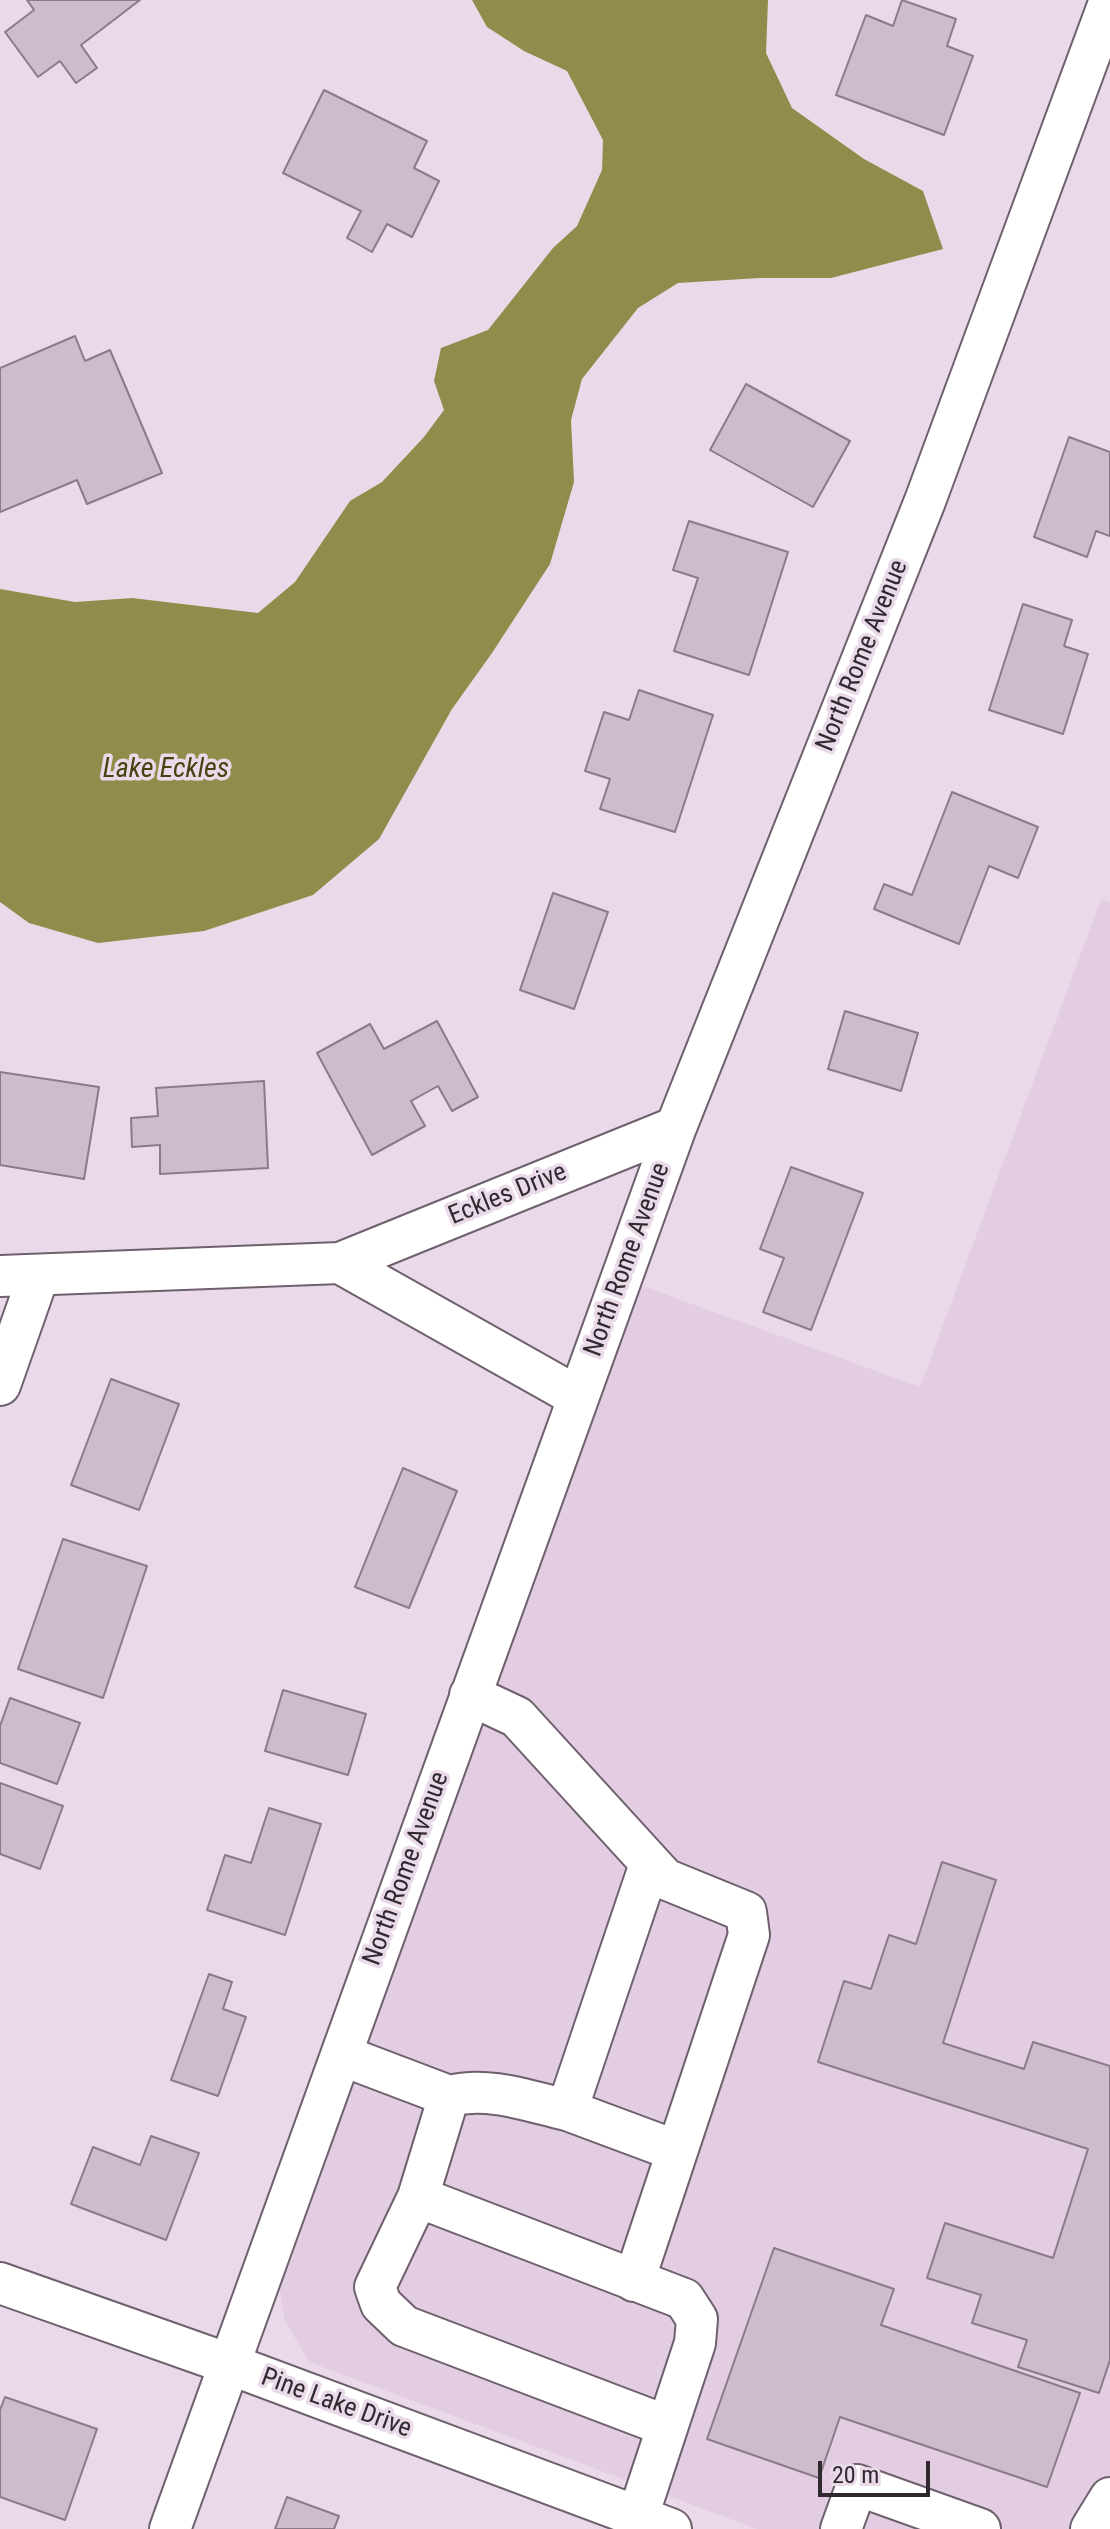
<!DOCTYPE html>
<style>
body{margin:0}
#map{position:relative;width:1110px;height:2529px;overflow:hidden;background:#eadae9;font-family:"Roboto Condensed",sans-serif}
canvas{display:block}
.scale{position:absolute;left:818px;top:2461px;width:112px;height:36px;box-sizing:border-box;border:4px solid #302a30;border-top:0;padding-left:10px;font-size:24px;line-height:28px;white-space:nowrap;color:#302a30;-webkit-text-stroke:6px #eadae9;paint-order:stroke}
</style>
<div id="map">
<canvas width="1110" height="2529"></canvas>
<div class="scale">20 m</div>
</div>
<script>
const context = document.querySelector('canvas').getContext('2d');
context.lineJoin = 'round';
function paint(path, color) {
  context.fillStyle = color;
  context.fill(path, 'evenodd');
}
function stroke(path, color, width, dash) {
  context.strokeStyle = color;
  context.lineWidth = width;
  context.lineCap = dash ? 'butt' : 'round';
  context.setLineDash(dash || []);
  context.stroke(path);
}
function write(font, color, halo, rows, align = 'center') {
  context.font = font + ' "Roboto Condensed",sans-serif';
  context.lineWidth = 7;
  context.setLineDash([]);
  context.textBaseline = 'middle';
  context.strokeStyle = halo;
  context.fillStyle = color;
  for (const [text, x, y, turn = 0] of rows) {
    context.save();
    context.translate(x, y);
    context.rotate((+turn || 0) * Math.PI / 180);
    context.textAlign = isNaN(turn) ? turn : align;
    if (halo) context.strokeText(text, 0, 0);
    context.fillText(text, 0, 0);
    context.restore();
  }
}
paint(new Path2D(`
 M1101,899L1110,902V2529H757L309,2362L284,2319L280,2290L637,1284L920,1387Z`), '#e3cde2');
paint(new Path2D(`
 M472,0H768L766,53L792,108L864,159L923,191L943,249L831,278H760L678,283L638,308L582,379L571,420L574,482L550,564L492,653L452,709L379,839L313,895L204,931L98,943L29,923L0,902V589L75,602L132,598L258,613L295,582L350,501L382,482L424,437L444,410L434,381L441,348L488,330L553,248L577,226L602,170L603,140L567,71L524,51L487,27Z`), '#8e8d4b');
const building = new Path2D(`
 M27,0H140L81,45L97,68L76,83L60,61L38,77L5,32L34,10Z
 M902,0L956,19L947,46L973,56L944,135L836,95L866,15L893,26Z
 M324,90L427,141L414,168L439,181L412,237L387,224L372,252L347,238L361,211L283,173Z
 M75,336L85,361L110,350L162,473L87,504L77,480L0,512V368Z
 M746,384L850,441L813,507L710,450Z
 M1069,437L1110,452V536L1096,531L1087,557L1034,537Z
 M689,521L788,552L749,675L674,651L698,578L673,570Z
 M1023,604L1072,620L1064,646L1088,654L1063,734L989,710Z
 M639,690L713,715L675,832L600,809L610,779L585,771L604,712L629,720Z
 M952,792L1038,827L1018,878L989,866L959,944L874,909L884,884L912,895Z
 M553,893L608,912L574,1009L520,990Z
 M845,1011L918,1033L901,1091L828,1069Z
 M437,1021L478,1097L452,1111L438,1086L411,1101L425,1126L372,1155L317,1053L370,1024L384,1049Z
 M0,1072L99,1087L84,1179L0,1165Z
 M264,1081L268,1168L160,1174V1145L132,1147L131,1118L158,1116L156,1088Z
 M791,1167L863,1193L811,1330L763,1312L784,1258L760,1249Z
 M111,1379L179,1404L139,1510L71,1485Z
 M403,1468L457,1491L409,1608L355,1587Z
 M63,1539L147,1566L103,1698L18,1669Z
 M283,1690L366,1714L348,1775L265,1751Z
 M10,1698L80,1723L57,1784L0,1763V1726Z
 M0,1783L63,1806L40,1869L0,1854Z
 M269,1808L321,1824L285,1935L207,1910L225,1855L251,1863Z
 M942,1862L996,1880L943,2043L1024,2069L1033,2042L1110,2066V2360L1099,2393L1018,2367L1027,2340L972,2323L981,2295L927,2278L945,2223L1053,2258L1088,2149L818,2062L844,1981L871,1989L889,1935L916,1944Z
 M209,1974L232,1982L223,2009L246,2017L218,2096L171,2080Z
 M151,2136L199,2153L166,2240L71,2204L93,2147L140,2165Z
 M774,2248L894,2289L881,2325L1080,2393L1047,2487L840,2417L819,2478L707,2439Z
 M5,2397L97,2429L65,2520L0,2497V2410Z
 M287,2497L339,2516L334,2529H275Z`);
paint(building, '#cdbdcc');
stroke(building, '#8a7b89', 2);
const minor = new Path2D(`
 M340,1263L578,1397
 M0,1276L340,1263L676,1127
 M0,1385L38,1277
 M470,1695L517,1717L665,1879L746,1912L749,1935L634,2281
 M341,2055L449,2096L418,2197L684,2299L697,2319L695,2343L638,2516
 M449,2096C489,2086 528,2101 567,2110L650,1864
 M567,2110L677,2151
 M418,2197L375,2287L381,2304L404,2326L667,2426
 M0,2283L229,2364L671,2529
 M170,2529L676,1127L925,501L1110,0
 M841,2529L857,2485L980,2529
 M1091,2529L1110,2498`);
stroke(minor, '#6e606d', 44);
stroke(minor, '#fff', 40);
write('26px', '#302a30', '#eadae9', [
 ["North Rome Avenue",863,656,-68],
 ["Eckles Drive",508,1195,-22],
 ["North Rome Avenue",628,1260,-70],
 ["North Rome Avenue",407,1869,-70],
 ["Pine Lake Drive",336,2404,20]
]);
write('italic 28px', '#454410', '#eadae9', [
 ["Lake Eckles",166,770]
]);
</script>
